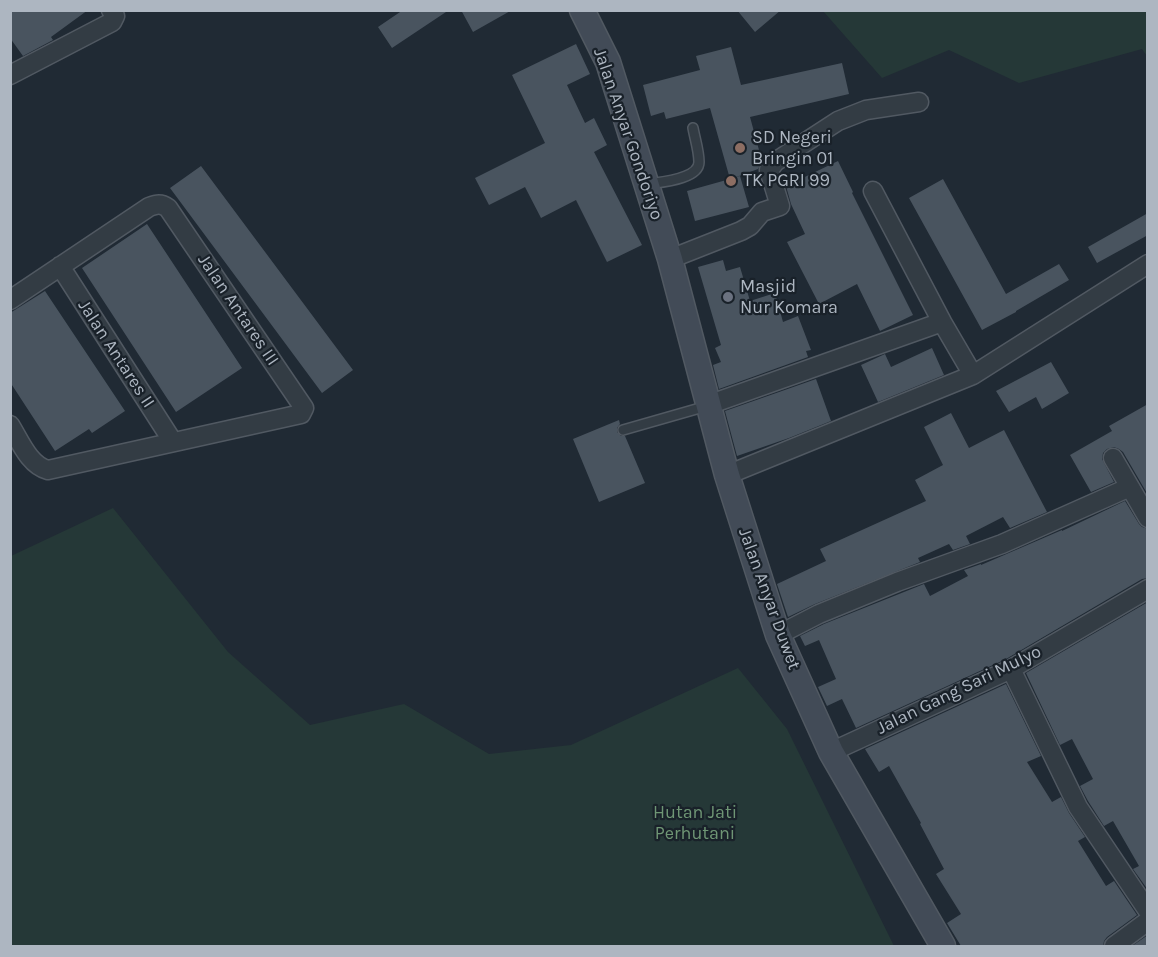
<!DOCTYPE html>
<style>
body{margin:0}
#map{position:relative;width:1158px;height:957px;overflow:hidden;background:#202a34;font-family:Karla,sans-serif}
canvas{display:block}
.frame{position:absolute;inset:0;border:12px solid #adb6c1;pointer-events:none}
</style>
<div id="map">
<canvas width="1158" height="957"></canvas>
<div class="frame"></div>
</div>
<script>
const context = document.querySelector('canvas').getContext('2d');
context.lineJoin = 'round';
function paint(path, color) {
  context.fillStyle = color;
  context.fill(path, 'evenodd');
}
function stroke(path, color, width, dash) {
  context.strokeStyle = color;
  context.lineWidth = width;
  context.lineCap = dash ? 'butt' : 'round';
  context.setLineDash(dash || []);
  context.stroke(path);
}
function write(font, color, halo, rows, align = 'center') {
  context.font = font + ' Karla,sans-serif';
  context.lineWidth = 4.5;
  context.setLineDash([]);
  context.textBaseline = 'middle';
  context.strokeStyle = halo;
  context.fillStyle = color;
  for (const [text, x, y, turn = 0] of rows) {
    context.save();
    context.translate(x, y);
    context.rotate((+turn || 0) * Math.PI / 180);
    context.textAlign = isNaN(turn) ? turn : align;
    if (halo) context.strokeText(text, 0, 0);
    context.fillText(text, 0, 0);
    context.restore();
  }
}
paint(new Path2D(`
 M823,11H1147V56L1142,49L1019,83L949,50L882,78Z
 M113,508L228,652L310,725L404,704L489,754L571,745L738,668L787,729L894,946H11V556Z`), '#253837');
paint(new Path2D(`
 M10,10H88L51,37L53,40L23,56L10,38Z
 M403,10H449L392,48L378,27Z
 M461,10H512L473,32Z
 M737,10H781L755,32Z
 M576,44L590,74L567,85L585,123L594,118L607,145L594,152L642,245L607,262L576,200L541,218L525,187L489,205L475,178L545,143L512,75Z
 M731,47L741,85L842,63L849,94L750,117L762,161L758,169L731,179L740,176L749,207L695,221L687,191L730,179L710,108L666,119L664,112L651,116L643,85L700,70L696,56Z
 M838,161L853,192L852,193L913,315L880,331L857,284L819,304L787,242L805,234L791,204L786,186Z
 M201,166L353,370L322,393L170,188Z
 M943,179L1006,294L1059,264L1069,280L1016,311V312L982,330L909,198Z
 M1148,213V235L1097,263L1088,247Z
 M147,224L242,368L176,412L82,268Z
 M723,260L726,271L740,267L750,301L775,293L783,322L798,316L811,350L806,351L808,357L719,389L713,365L721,362L715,348L721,345L698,267Z
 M45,291L125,411L92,433L89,429L55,451L10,382V313Z
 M932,348L944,375L878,402L861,365L885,354L891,367Z
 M1051,362L1069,393L1042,409L1036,397L1009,412L996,391Z
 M816,379L831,421L789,438L737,456L725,411Z
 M1148,404V495L1123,452L1119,449L1114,447L1107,449L1103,453L1102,459L1114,482L1091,492L1070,455L1112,431L1109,426Z
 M951,413L969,448L1004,430L1047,512L1010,528L1003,517L966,536L970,544L953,550L949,544L918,558L920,562L815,604L788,617L777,584L826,561L820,549L926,501L915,480L943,465L924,427Z
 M619,420L620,424L617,428V432L621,436H625L645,483L599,502L573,439Z
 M1125,501L1139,524L1142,527L1148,529V578L1142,579L1006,659L856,728L842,699L827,706L818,687L836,679L819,640L805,646L800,636L824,624L924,584L930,596L968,576L964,570L981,564V565L1062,530V531Z
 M1148,602V890L1133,869L1139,866L1113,821L1104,826L1088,801L1080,786L1093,779L1072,739L1060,745L1026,673Z
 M1006,684L1041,756L1027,762L1052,802L1061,797L1069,813L1085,837L1078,841L1106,886L1114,881L1137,915L1107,937L1104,941L1103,946H961L947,923L961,914L936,874L944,869L920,824L921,823L889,766L879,772L865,749Z
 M1148,935V946H1132Z`), '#49545f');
const lane = new Path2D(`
 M649,184C662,182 699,179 699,162C699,151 695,139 693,128
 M623,430L707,406`);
const street = new Path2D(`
 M10,75L112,22L115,16L111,10
 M873,191L942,322
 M670,259L741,231L750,226L762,212L780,206L769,170L775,162L838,121L866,110L919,102
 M60,266L173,442
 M10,300L149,207C157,204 161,203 168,208L304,408L301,414L48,470C29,465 20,441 10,425
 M708,405L942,322L973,375L1148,264
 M1113,458L1148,518
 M727,475L973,375
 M778,635L819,614L897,582L1002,544L1130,487
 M1011,669L1078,807L1148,911
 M831,752L1011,669L1148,589
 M1114,946L1148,921`);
const secondary = new Path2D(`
 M582,10L608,62L670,259L727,475L778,635L831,752L943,946`);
stroke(lane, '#515962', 12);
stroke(street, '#515962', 21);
stroke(secondary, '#515962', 27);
stroke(lane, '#333c44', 9);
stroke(street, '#333c44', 18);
stroke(secondary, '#424b57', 24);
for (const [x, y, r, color] of [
 [740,148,6,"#8d6e63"],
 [731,181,6,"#8d6e63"],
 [728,297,6,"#6b7280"]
]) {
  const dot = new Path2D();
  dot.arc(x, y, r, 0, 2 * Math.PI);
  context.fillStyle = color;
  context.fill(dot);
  stroke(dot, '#192129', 2);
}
write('18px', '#adb6c1', '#192129', [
 ["Jalan Anyar Gondoriyo",628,134,71],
 ["Jalan Antares III",238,310,56],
 ["Jalan Antares II",116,354,57],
 ["Jalan Anyar Duwet",769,599,70],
 ["Jalan Gang Sari Mulyo",959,690,-26]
]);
write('18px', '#adb6c1', '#192129', [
 ["SD Negeri",752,138],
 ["Bringin 01",752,159],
 ["TK PGRI 99",743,181],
 ["Masjid",740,287],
 ["Nur Komara",740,308]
], 'left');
write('18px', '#6f9675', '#192129', [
 ["Hutan Jati",695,813],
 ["Perhutani",695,834]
]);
</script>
